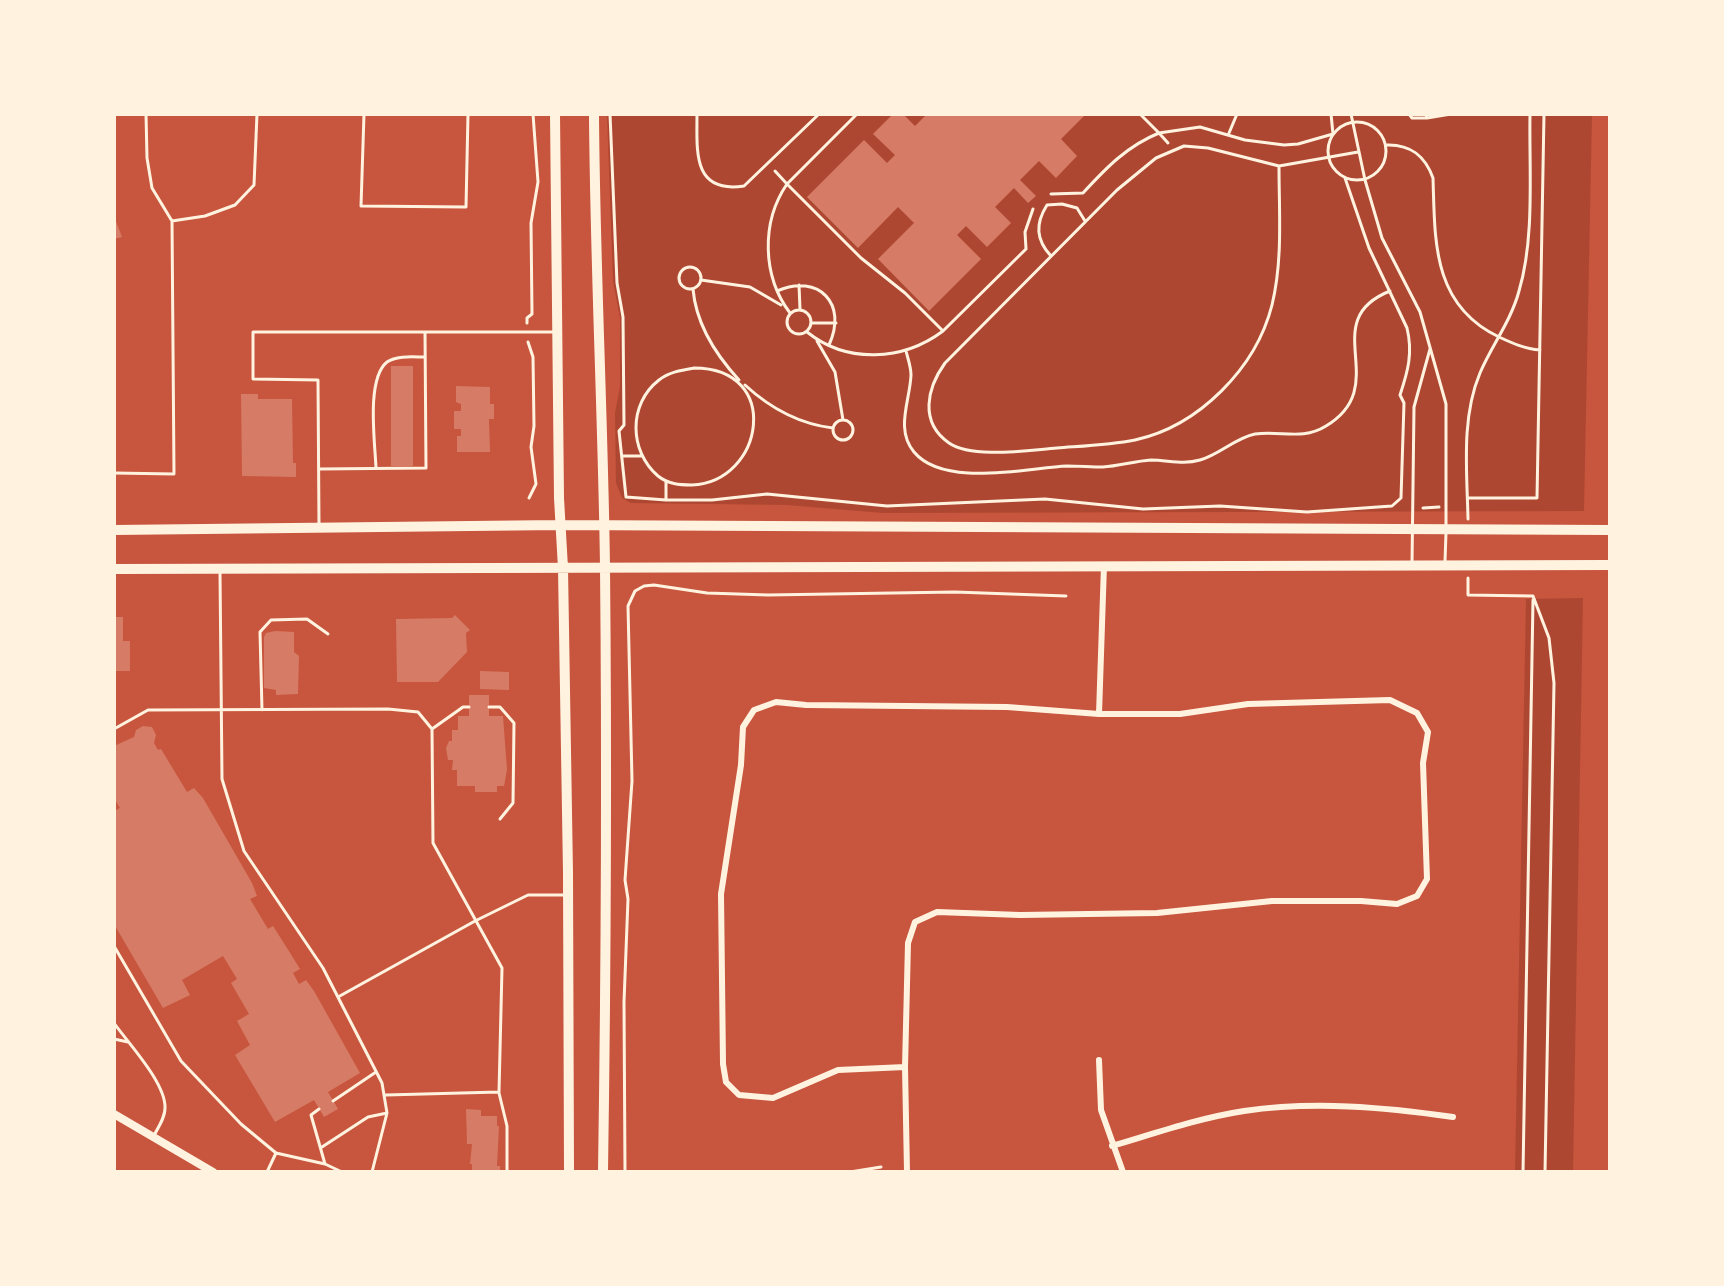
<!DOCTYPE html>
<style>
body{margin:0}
#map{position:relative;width:1724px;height:1286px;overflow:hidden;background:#c8553d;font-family:"Roboto Condensed",sans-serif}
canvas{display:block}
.frame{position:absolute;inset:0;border:116px solid #fff3e0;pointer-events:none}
</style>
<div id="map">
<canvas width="1724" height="1286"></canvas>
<div class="frame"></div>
</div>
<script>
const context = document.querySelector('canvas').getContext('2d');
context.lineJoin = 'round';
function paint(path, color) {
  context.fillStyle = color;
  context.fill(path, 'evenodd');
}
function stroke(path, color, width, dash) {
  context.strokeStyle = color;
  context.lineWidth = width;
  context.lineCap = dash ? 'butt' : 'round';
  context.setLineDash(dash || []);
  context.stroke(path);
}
paint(new Path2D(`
 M607,114H1592L1584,511L883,513L787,505L631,503L622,498L616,483L615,413L620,387V318L613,281Z
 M1583,598L1573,1172H1515L1526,599Z`), '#ae4732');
paint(new Path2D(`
 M893,114H903L915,126L927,114H1086L1061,139L1077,156L1056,178L1039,161L1020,180L1036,196L1028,203L1014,188L995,207L1011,223L987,247L966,226L957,235L981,259L929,311L878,259L914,223L898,207L858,248L807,197L864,140L887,163L895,155L873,134Z
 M114,216L122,237L114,239Z
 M391,366H413V466H391Z
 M456,386L490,387V404H494V419H489L490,452H457V436H461V429H454V411H461V404L456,402Z
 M241,394H258V399H292L293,463H296V477L242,476Z
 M455,615L470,630L466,633L467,652L438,682H397L396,619L452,618Z
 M114,617H123V641H130V671H114Z
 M275,631L294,632V652L299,656L298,694L276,695V690L264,688V637L266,633Z
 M480,671L509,672V690L480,689Z
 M469,695H489V716H503L507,770L504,786H497V792H475V786H457V770H452L453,760H448L446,748L449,741H452V730H458V716H469Z
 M143,726L152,727L156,735L154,743L158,750L161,749L187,792L194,788L203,798L252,883L257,896L250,899L268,929L273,926L287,948L300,969L293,973L299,984L306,980L314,991L360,1073L328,1092L338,1109L324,1117L314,1100L275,1122L235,1055L250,1045L237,1021L249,1014L231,983L237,979L223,956L182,980L190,995L163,1008L114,924V811L120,808L114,798V746L134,737L136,730Z
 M466,1109L481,1110V1116H497V1126H499L497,1166H500V1172H472V1164H470L472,1144H467Z`), '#d67c66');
stroke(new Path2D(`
 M610,114L617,283L623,317L624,425L619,431L626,497L666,500H712L767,494L887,506L1045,499L1143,509L1220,506L1307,512L1392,506L1401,498L1404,403L1400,395C1408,371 1413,353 1407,328L1369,248L1345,178
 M857,114L787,184L861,258L905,293L943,331L1026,249L1025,232L1033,209
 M1140,114L1159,133L1200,127L1245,140L1284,145L1298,144L1333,134L1331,114
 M1409,114L1412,118H1427
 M1426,114L1427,118L1451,114
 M1328 151a29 29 0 1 1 58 0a29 29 0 1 1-58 0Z
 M1229,133L1237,114
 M1386,145C1411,144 1425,156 1433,178C1435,241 1432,305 1499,337C1512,343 1525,349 1540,350
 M775,171L787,184C761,222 762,276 790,313
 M1051,194L1083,193C1106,168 1127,146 1159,133L1168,143
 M679 278a11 11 0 1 1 22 0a11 11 0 1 1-22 0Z
 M701,280L750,287L781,305
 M799,285L800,309
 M693,289C696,324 716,355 739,380
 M777,291C819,273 848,304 829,345
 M787 322a12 12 0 1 1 24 0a12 12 0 1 1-24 0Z
 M527,323V318L532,314L531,223L538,182L533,114
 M812,323H836
 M807,332C847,364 903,361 943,331
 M817,341L835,372L843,420
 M528,342L533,357L534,426L531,447L536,484L529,498
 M906,351C908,359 911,367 911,375C910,401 895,429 914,452C944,488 1026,468 1067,466C1079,466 1091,467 1103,467C1119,466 1135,461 1151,460C1168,460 1183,465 1200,460C1219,455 1235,438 1255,434C1280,430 1302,441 1326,426C1394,385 1315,321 1390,291
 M694,368C783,368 764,482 692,485C679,485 668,484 658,476C629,451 628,404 659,380C669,372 682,370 694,368Z
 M745,385C770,408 799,424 833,428
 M833 430a10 10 0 1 1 20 0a10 10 0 1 1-20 0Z
 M622,456H642
 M666,482V499
 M1468,498H1537L1544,114
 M1423,508L1439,507
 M1468,519C1467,471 1461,418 1480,373C1492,345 1511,321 1519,291C1535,237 1529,170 1530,114
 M1468,578V595L1532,596
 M1533,596L1549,638L1554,683L1545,1172
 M625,1172L624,1002L628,899L625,880L632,781L628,606L635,591L644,586L654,585L707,593L768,595L955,592L1066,596
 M850,1172L881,1167
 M1523,1172L1533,600`), '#fff3e0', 3);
stroke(new Path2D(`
 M364,114L361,206L466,207L468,114
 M697,114C697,151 692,194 744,186L819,114
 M1351,114L1365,180L1382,238L1420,312L1446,404V525
 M1279,166C1279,212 1283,260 1272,305C1256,368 1199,426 1135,440C1110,445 1083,446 1057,448C1029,450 972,459 949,443C919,422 927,388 945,363L1117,190L1156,158L1184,146L1208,148L1279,166L1358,152
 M172,221L205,216L235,205L254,185L257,114
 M1051,256C1036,240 1035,224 1047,205L1062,204L1077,208L1085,221
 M376,468C375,442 366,379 387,362C397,355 414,357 425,357
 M319,469L426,468L425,332
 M114,473L174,474L172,221L152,188L147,158L146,114
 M319,524L318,380L253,379V332H556
 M1445,561L1446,533
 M1412,564L1414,407L1430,349
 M220,572L222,779L244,851L323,968L382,1083L387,1113L372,1172
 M489,707H500L514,723L513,803L500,819
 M262,710L260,632L271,620L307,619L328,634
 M114,729L148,710L388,709L418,712L432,729L433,843L502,968L499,1092L386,1095
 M432,729L463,707H469
 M114,946L181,1061L241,1124L276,1153L325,1164L342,1172
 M338,997L475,921L528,895H564
 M114,1023C128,1043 166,1083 165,1108C165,1118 158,1128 153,1137
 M114,1039L128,1042
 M499,1093L507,1126V1172
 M333,1101L376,1072
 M319,1109L311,1115L325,1164
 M322,1147L368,1117L387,1113
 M267,1172L276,1153`), '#fff3e0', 3);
stroke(new Path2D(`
 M1099,714L1104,565
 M1099,1060L1101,1110L1123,1172
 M905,1067L838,1070L773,1098L739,1095L726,1082L723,1064L721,894L741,765L743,727L754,710L776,702L806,705L1007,707L1099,714H1180L1248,704L1390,700L1417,713L1428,732L1423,763L1427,879L1417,896L1397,904L1361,901H1272L1157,913L1020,915L937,912L915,922L908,943L905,1067L907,1172
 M1112,1146C1156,1133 1199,1118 1244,1111C1314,1101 1383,1107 1453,1117`), '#fff3e0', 6);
stroke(new Path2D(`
 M114,1114L213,1172`), '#fff3e0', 8);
stroke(new Path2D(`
 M555,114L559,498L563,568L568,873L569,1172
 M594,114C595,265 603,416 605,567C607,769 606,970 603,1172
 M114,530L559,525L1610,530
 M114,569L1610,565`), '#fff3e0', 10);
</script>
